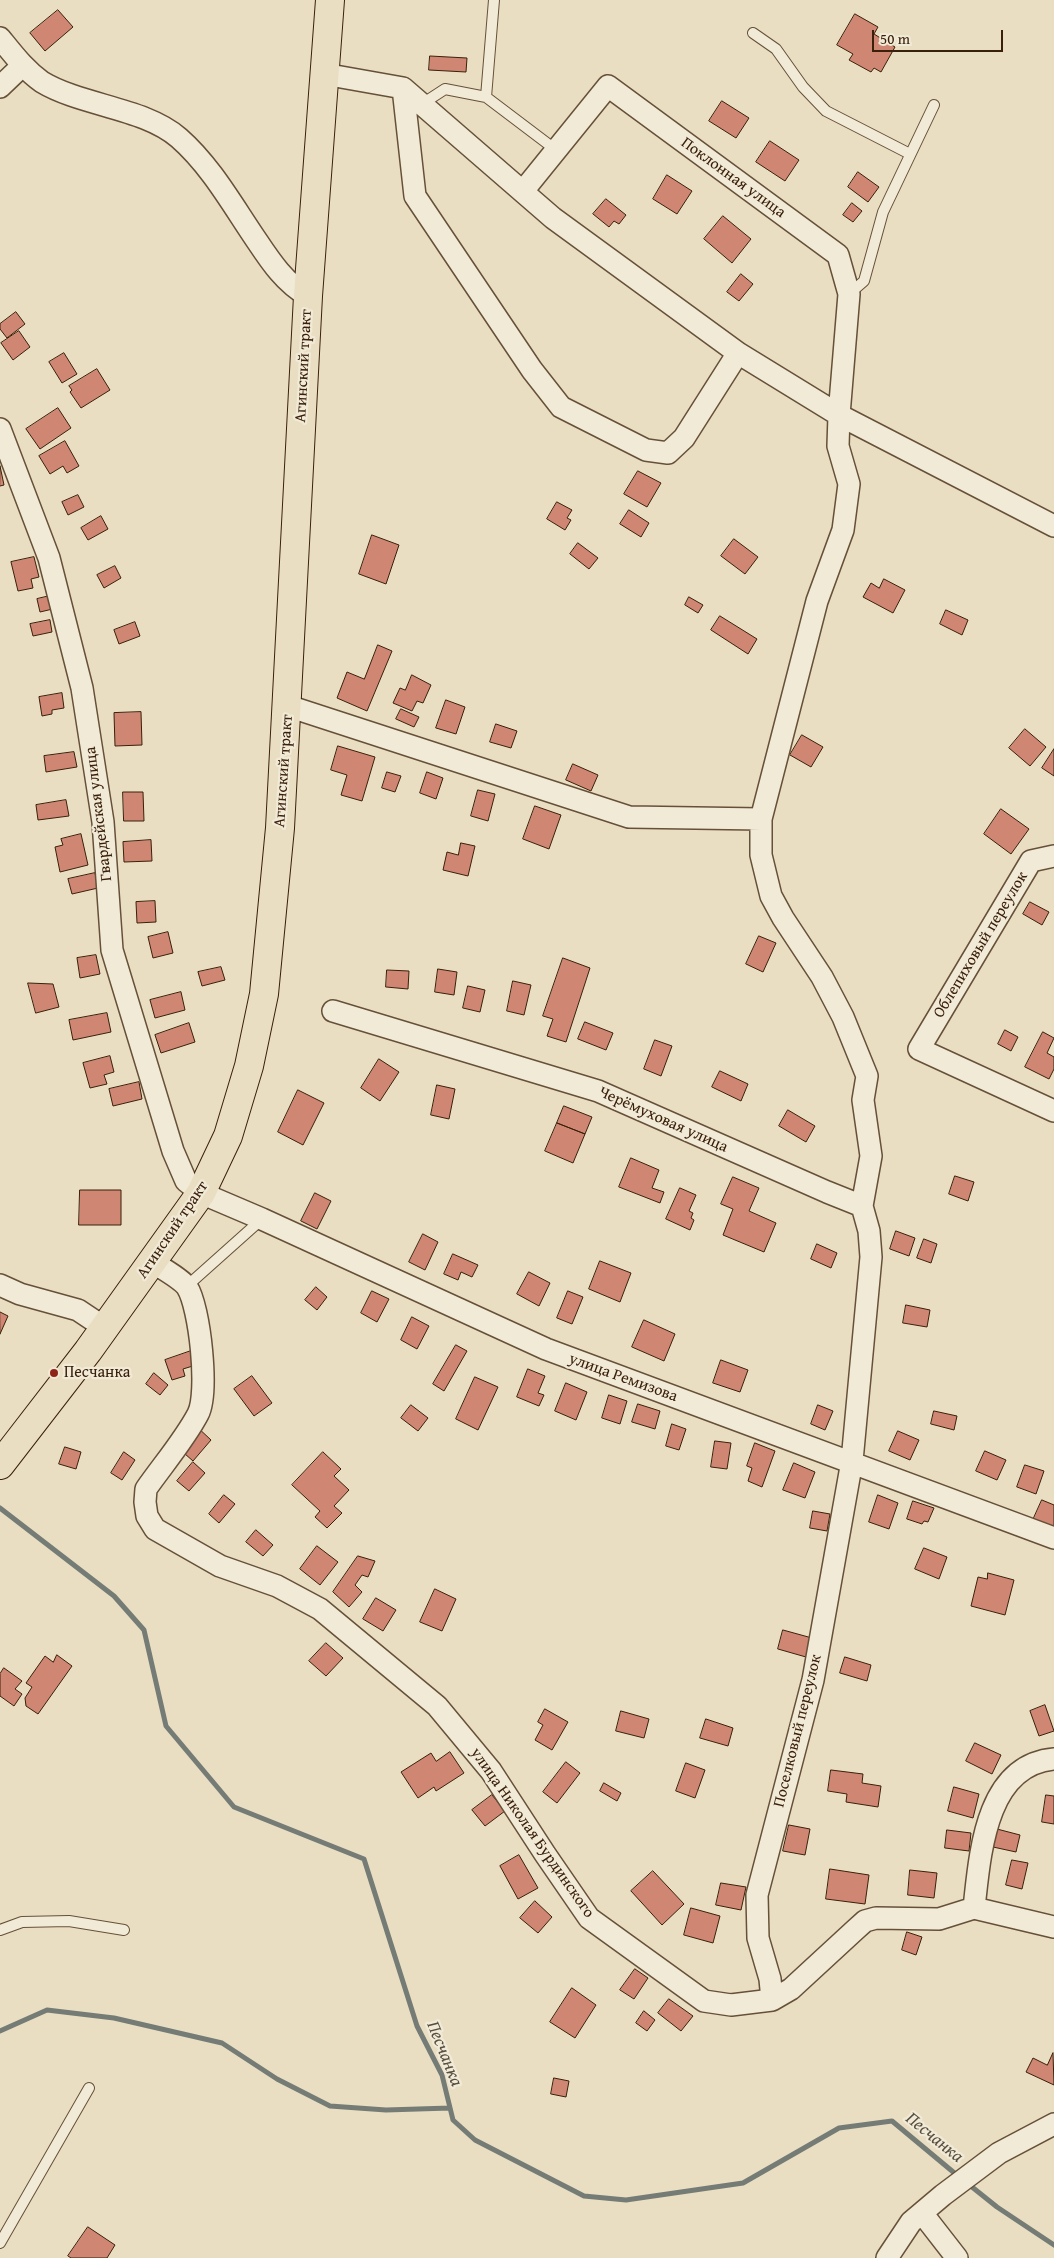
<!DOCTYPE html>
<meta charset="utf-8">
<style>
body{margin:0}
#map{position:relative;width:1054px;height:2258px;overflow:hidden;background:#e9dec2;font-family:"Gentium Book Plus",serif}
canvas{display:block}
.scale{position:absolute;left:872px;top:30px;width:131px;height:22px;box-sizing:border-box;border:2px solid #3a200a;border-top:0;padding-left:6px;font-size:15px;line-height:18px;white-space:nowrap;color:#3a200a;-webkit-text-stroke:4px #f1ead7;paint-order:stroke}
</style>
<div id="map">
<canvas width="1054" height="2258"></canvas>
<div class="scale">50 m</div>
</div>
<script>
const context = document.querySelector('canvas').getContext('2d');
context.lineJoin = 'round';
function stroke(path, color, width, dash) {
  context.strokeStyle = color;
  context.lineWidth = width;
  context.lineCap = dash ? 'butt' : 'round';
  context.setLineDash(dash || []);
  context.stroke(path);
}
function paint(path, color) {
  context.fillStyle = color;
  context.fill(path, 'evenodd');
}
function write(font, color, halo, rows, align = 'center') {
  context.font = font + ' "Gentium Book Plus",serif';
  context.lineWidth = 4.5;
  context.setLineDash([]);
  context.textBaseline = 'middle';
  context.strokeStyle = halo;
  context.fillStyle = color;
  for (const [text, x, y, turn = 0] of rows) {
    context.save();
    context.translate(x, y);
    context.rotate((+turn || 0) * Math.PI / 180);
    context.textAlign = isNaN(turn) ? turn : align;
    if (halo) context.strokeText(text, 0, 0);
    context.fillText(text, 0, 0);
    context.restore();
  }
}
stroke(new Path2D(`
 M0,1508L114,1596L144,1630L166,1726L234,1807L364,1859L417,2026L442,2075L453,2120L475,2140L584,2196L626,2200L743,2183L839,2128L892,2121L958,2176
 M0,2031L47,2010L114,2018L222,2043L277,2079L330,2106L386,2110L450,2108
 M967,2183L997,2207L1054,2245`), '#757c76', 5);
const building = new Path2D(`
 M58,10L73,27L45,51L30,33Z
 M855,14L878,27L874,34L895,47L881,72L874,68L871,72L849,60L853,54L837,45Z
 M430,56L467,58L466,72L429,70Z
 M722,101L749,118L736,138L709,121Z
 M770,141L799,160L785,181L756,162Z
 M858,172L879,187L868,202L848,187Z
 M667,175L692,191L677,214L653,199Z
 M606,199L626,215L619,224L614,221L609,227L593,214Z
 M852,203L862,211L853,222L843,215Z
 M723,216L751,239L732,263L704,239Z
 M741,274L753,284L739,301L727,292Z
 M16,312L25,324L7,338L0,329V324Z
 M19,331L30,347L13,360L1,343Z
 M64,353L77,374L62,383L49,362Z
 M97,369L110,390L81,408L70,392L72,390L69,386Z
 M58,408L71,428L40,449L26,429Z
 M65,441L79,466L67,473L63,466L50,474L39,456Z
 M0,466L4,485L0,486Z
 M638,471L661,483L647,507L624,494Z
 M78,495L84,507L68,515L62,502Z
 M557,502L572,510L567,518L571,520L565,530L547,519Z
 M629,510L649,523L641,537L620,524Z
 M101,516L108,529L88,540L81,528Z
 M372,535L399,545L386,584L359,574Z
 M734,539L758,557L745,574L721,556Z
 M578,543L598,558L589,569L570,554Z
 M34,557L39,577L31,579L33,588L18,591L11,562Z
 M115,566L121,578L104,588L97,575Z
 M884,579L905,590L893,613L863,597L871,583L879,588Z
 M54,595L57,608L40,612L37,599Z
 M689,597L703,605L698,613L685,605Z
 M946,610L968,620L962,635L940,624Z
 M720,616L757,639L748,654L711,630Z
 M50,620L52,632L33,636L30,624Z
 M135,622L140,636L119,644L114,630Z
 M378,645L392,651L367,711L337,698L347,672L364,679Z
 M412,675L431,685L423,703L417,701L412,711L393,703L400,688L405,690Z
 M62,693L64,708L52,710V714L42,716L39,697Z
 M446,700L465,707L456,734L436,728Z
 M401,709L419,717L414,727L396,719Z
 M141,712L142,745L115,746L114,713Z
 M496,724L517,731L511,748L490,742Z
 M1025,729L1046,747L1030,766L1009,748Z
 M802,735L823,747L811,767L790,755Z
 M338,746L375,757L362,801L341,795L347,775L331,770Z
 M1054,749V776L1042,768Z
 M74,752L77,767L46,772L44,756Z
 M573,764L598,775L591,791L566,780Z
 M387,772L401,776L395,792L382,788Z
 M427,772L443,778L436,799L420,793Z
 M478,790L495,794L488,821L471,816Z
 M123,792H143L144,821H124Z
 M66,800L69,816L38,820L36,805Z
 M535,806L561,815L549,849L523,839Z
 M1001,809L1029,829L1011,854L984,834Z
 M81,834L88,865L60,872L55,847L63,845L61,839Z
 M151,840L152,861L124,862L123,842Z
 M461,843L475,846L468,876L443,870L447,852L458,855Z
 M95,873L98,888L72,894L68,879Z
 M155,901L156,922L137,923L136,902Z
 M1030,902L1049,912L1042,925L1023,914Z
 M168,932L173,953L153,958L148,937Z
 M759,936L776,943L763,972L746,964Z
 M96,955L100,974L80,978L77,958Z
 M563,958L590,968L566,1042L547,1036L553,1019L543,1016Z
 M221,967L225,980L202,986L198,972Z
 M438,969L457,972L454,995L435,992Z
 M387,970L409,971L408,989L386,987Z
 M513,981L531,985L524,1015L507,1011Z
 M28,983L53,984L59,1007L36,1013Z
 M468,986L485,990L480,1012L463,1008Z
 M181,992L185,1010L155,1018L150,1000Z
 M107,1013L111,1032L73,1040L69,1020Z
 M585,1022L613,1033L606,1050L578,1039Z
 M189,1023L195,1042L161,1053L155,1035Z
 M1005,1030L1018,1037L1011,1051L998,1044Z
 M1043,1032L1054,1038L1047,1053L1054,1057V1069L1049,1079L1025,1067Z
 M655,1040L672,1046L661,1076L644,1069Z
 M110,1056L114,1072L104,1075L107,1084L90,1088L83,1063Z
 M379,1059L399,1072L380,1101L361,1088Z
 M720,1071L748,1084L741,1101L712,1087Z
 M139,1082L142,1099L113,1106L109,1089Z
 M437,1085L455,1089L449,1119L431,1115Z
 M298,1090L324,1103L303,1145L278,1132Z
 M564,1106L592,1117L585,1134L557,1123Z
 M788,1110L815,1126L806,1142L779,1126Z
 M557,1123L585,1134L573,1163L545,1151Z
 M631,1158L659,1170L652,1188L664,1192L660,1203L619,1187Z
 M955,1176L974,1182L968,1201L949,1194Z
 M733,1177L759,1188L749,1211L776,1223L764,1252L723,1235L733,1209L721,1204Z
 M680,1188L696,1195L689,1211L693,1213L691,1218L694,1220L690,1230L666,1219Z
 M80,1190H121V1225H79Z
 M315,1193L331,1201L317,1229L301,1221Z
 M896,1231L915,1238L909,1256L890,1249Z
 M423,1234L438,1242L425,1270L409,1262Z
 M924,1239L937,1244L931,1263L917,1258Z
 M817,1244L837,1253L831,1268L811,1259Z
 M453,1254L478,1265L472,1277L461,1272L458,1280L444,1274Z
 M600,1261L631,1273L620,1302L589,1289Z
 M529,1272L550,1283L539,1306L517,1294Z
 M316,1287L327,1297L317,1310L305,1300Z
 M372,1291L389,1299L377,1322L361,1313Z
 M568,1291L583,1297L572,1324L557,1318Z
 M906,1305L930,1310L927,1327L903,1323Z
 M0,1312L8,1316L0,1334Z
 M412,1317L429,1326L417,1349L401,1340Z
 M644,1320L675,1334L664,1361L632,1347Z
 M456,1345L467,1351L444,1391L433,1384Z
 M191,1351L196,1365L183,1369L185,1376L172,1380L165,1360Z
 M721,1360L748,1370L740,1392L713,1383Z
 M528,1369L545,1376L538,1393L544,1395L539,1406L517,1397Z
 M154,1373L168,1385L160,1395L146,1384Z
 M252,1376L272,1403L254,1416L234,1389Z
 M475,1377L498,1387L478,1430L456,1419Z
 M566,1383L587,1392L576,1420L555,1411Z
 M609,1395L627,1401L620,1424L602,1418Z
 M638,1404L660,1411L655,1429L632,1422Z
 M411,1405L428,1418L418,1431L401,1418Z
 M818,1405L833,1411L825,1430L811,1424Z
 M934,1411L957,1416L954,1430L931,1424Z
 M672,1424L686,1429L679,1450L666,1446Z
 M195,1425L211,1440L193,1461L176,1446Z
 M898,1431L919,1440L910,1460L889,1451Z
 M715,1441L731,1443L727,1469L711,1467Z
 M755,1443L775,1451L762,1487L748,1481L752,1468L747,1466Z
 M65,1447L81,1452L76,1469L59,1464Z
 M985,1451L1006,1460L997,1480L976,1471Z
 M124,1452L135,1460L122,1480L111,1473Z
 M323,1452L341,1469L334,1476L349,1490L334,1506L342,1513L327,1528L315,1517L320,1511L292,1485Z
 M193,1462L205,1473L189,1491L177,1481Z
 M794,1463L815,1472L805,1498L783,1490Z
 M1025,1465L1044,1471L1036,1494L1017,1487Z
 M224,1495L235,1504L219,1523L209,1514Z
 M878,1495L898,1503L889,1529L869,1522Z
 M1042,1500L1054,1505V1529L1033,1520Z
 M913,1501L934,1508L928,1522L924,1521L922,1524L907,1519Z
 M813,1511L830,1514L827,1531L810,1528Z
 M256,1530L273,1545L263,1556L246,1542Z
 M317,1546L338,1562L320,1585L300,1569Z
 M924,1548L947,1557L939,1579L915,1569Z
 M358,1556L375,1561L368,1577L362,1575L355,1585L362,1592L349,1607L333,1592Z
 M988,1573L1014,1580L1005,1615L971,1606L978,1577L987,1579Z
 M435,1589L456,1599L442,1631L420,1622Z
 M376,1598L396,1610L383,1631L363,1619Z
 M783,1630L812,1638L806,1657L778,1649Z
 M326,1643L343,1658L326,1676L309,1661Z
 M57,1655L72,1666L38,1714L26,1706L25,1698L32,1687L26,1683L45,1656L53,1662Z
 M845,1657L871,1665L867,1681L840,1673Z
 M4,1668L22,1681L15,1689L22,1694L14,1706L0,1696V1674Z
 M1045,1705L1054,1731L1039,1736L1030,1711Z
 M545,1709L568,1722L552,1750L535,1740L543,1725L538,1722Z
 M621,1711L649,1719L644,1738L616,1731Z
 M706,1719L733,1728L728,1746L700,1738Z
 M975,1743L1001,1755L992,1774L966,1761Z
 M450,1752L464,1773L436,1791L434,1787L418,1798L401,1772L431,1753L436,1761Z
 M566,1762L580,1773L557,1803L543,1792Z
 M686,1763L705,1770L695,1798L676,1791Z
 M831,1770L863,1774L862,1783L881,1786L878,1807L846,1802L847,1794L828,1791Z
 M604,1783L621,1793L617,1801L600,1791Z
 M954,1787L979,1794L973,1818L948,1811Z
 M492,1795L505,1811L485,1826L472,1810Z
 M1046,1795L1054,1796V1824L1042,1822Z
 M789,1825L810,1829L805,1855L783,1851Z
 M997,1829L1020,1835L1016,1852L993,1847Z
 M947,1830L971,1833L969,1851L945,1848Z
 M519,1855L538,1888L518,1899L500,1866Z
 M1012,1860L1028,1863L1022,1889L1006,1885Z
 M830,1869L869,1875L865,1904L826,1899Z
 M910,1870L937,1873L934,1898L908,1895Z
 M653,1871L684,1904L662,1925L631,1891Z
 M721,1883L746,1887L741,1910L716,1905Z
 M535,1901L552,1917L538,1933L520,1918Z
 M691,1908L720,1916L713,1943L684,1935Z
 M907,1932L922,1937L916,1955L902,1950Z
 M635,1969L648,1978L634,1999L620,1990Z
 M572,1988L596,2005L575,2038L550,2022Z
 M669,1999L693,2016L681,2031L658,2013Z
 M644,2011L655,2020L647,2031L636,2023Z
 M1053,2053L1054,2085L1026,2072L1033,2058L1047,2065Z
 M554,2078L569,2081L566,2097L551,2094Z
 M88,2227L115,2245L107,2258H71L68,2256Z`);
paint(building, '#cf8673');
stroke(building, '#3a200a', 1);
const lane = new Path2D(`
 M753,33L776,49L803,87L826,111L910,154
 M486,97L556,150
 M422,104L445,89L486,97L494,0
 M849,294L864,281L883,212L934,105
 M187,1286L262,1219
 M0,1930L22,1922L69,1921L124,1930
 M0,2243L89,2088`);
const street = new Path2D(`
 M0,38C13,54 25,70 42,82C82,106 145,108 179,138C211,166 233,206 257,241C271,262 285,283 308,296
 M324,74L403,88L553,218L738,353L839,415L849,294L838,255L608,86L523,191
 M0,87L22,66
 M403,88L415,196L532,370L561,407L646,450L668,453L684,438L738,353
 M0,429L49,558L82,688L103,822L112,950L173,1151L186,1181L201,1193L262,1219L546,1349L1054,1538
 M288,706L629,817L761,819
 M1054,856L1031,861L919,1049L1054,1111
 M333,1011L598,1091L827,1192L862,1206L871,1156L863,1100L867,1076L843,1017L822,977L783,918L771,896L761,855V819L817,601L843,530L849,484L838,446L839,415L1054,526
 M153,1262C161,1268 182,1279 187,1287C200,1307 209,1393 198,1414C185,1439 162,1466 146,1489L145,1502L147,1516L155,1529L220,1566L277,1586L320,1609L437,1706L491,1771L545,1854L589,1918L704,2001L731,2005L772,2000L791,1989L855,1930L865,1921L876,1918L939,1919L974,1908L1054,1927
 M0,1285L20,1294L78,1310L105,1328
 M974,1908C980,1855 985,1765 1054,1759
 M772,2000L770,1979L758,1938L757,1895L813,1680L852,1461L871,1257L869,1231L862,1206
 M922,2213L957,2258
 M887,2258L911,2222L943,2195L999,2153L1054,2124`);
const highway = new Path2D(`
 M0,1465L88,1351L201,1193L228,1136L249,1066L264,994L280,828L308,296L330,0`);
stroke(lane, '#665038', 12);
stroke(street, '#665038', 24);
stroke(highway, '#3a200a', 30);
stroke(lane, '#f1ead7', 10);
stroke(street, '#f1ead7', 21);
stroke(highway, '#e9dec2', 28);
for (const [x, y, r, color] of [
 [54,1373,5,"#8f2418"]
]) {
  const dot = new Path2D();
  dot.arc(x, y, r, 0, 2 * Math.PI);
  context.fillStyle = color;
  context.fill(dot);
  stroke(dot, '#f1ead7', 2);
}
write('16px', '#3a200a', '#f1ead7', [
 ["Поклонная улица",733,178,36],
 ["Агинский тракт",304,366,-87],
 ["Агинский тракт",284,771,-86],
 ["Гвардейская улица",99,814,-97],
 ["Облепиховый переулок",981,945,-59],
 ["Черёмуховая улица",663,1120,24],
 ["Агинский тракт",173,1230,-56],
 ["улица Ремизова",623,1378,20],
 ["Поселковый переулок",798,1731,-76],
 ["улица Николая Бурдинского",532,1833,55]
]);
write('16px', '#3a200a', '#f1ead7', [
 ["Песчанка",64,1373]
], 'left');
write('italic 18px', '#584e40', '#f1ead7', [
 ["Песчанка",444,2054,68],
 ["Песчанка",934,2138,39]
]);
</script>
